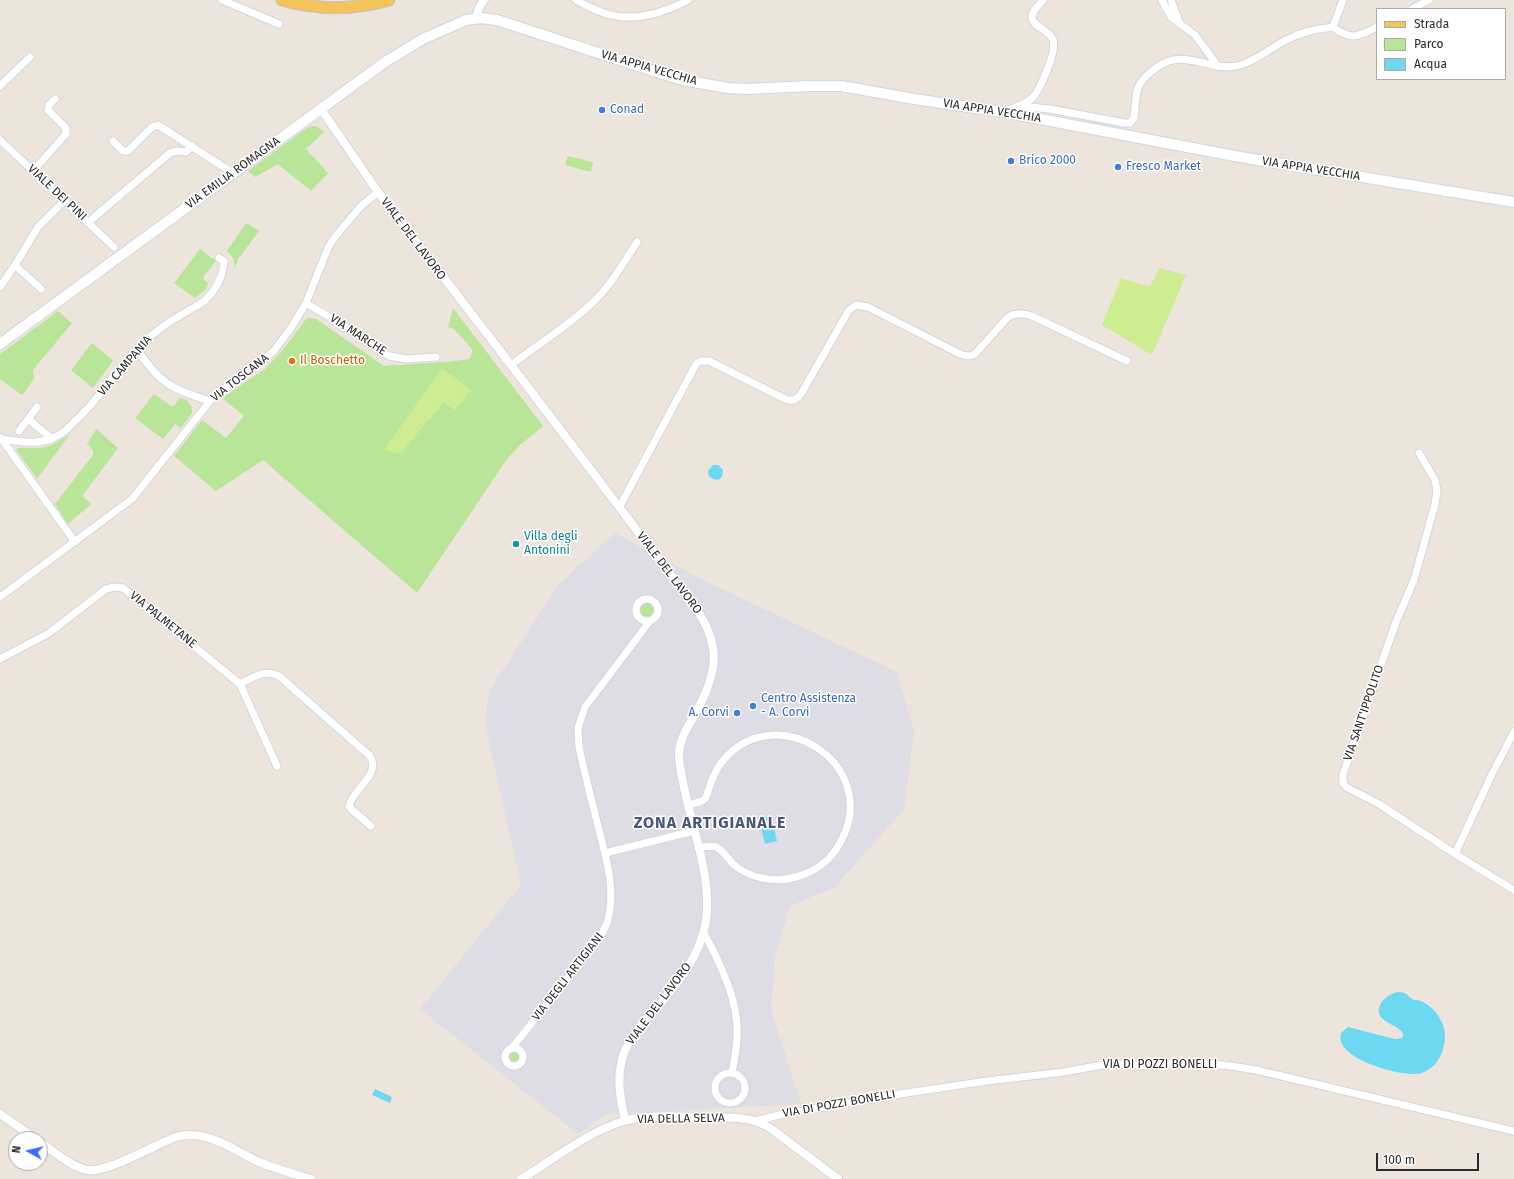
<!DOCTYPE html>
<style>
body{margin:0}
#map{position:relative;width:1514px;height:1179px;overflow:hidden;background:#ede4dc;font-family:"Fira Sans",sans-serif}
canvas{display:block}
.legend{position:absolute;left:1376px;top:8px;width:130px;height:72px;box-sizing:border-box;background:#fff;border:1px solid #aaa;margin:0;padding:5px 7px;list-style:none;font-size:12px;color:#2a2a2a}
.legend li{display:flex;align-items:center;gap:8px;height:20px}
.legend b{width:20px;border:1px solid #aaa}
.north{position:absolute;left:8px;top:1131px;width:40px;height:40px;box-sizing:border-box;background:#fff;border:1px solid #aaa;border-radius:50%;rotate:278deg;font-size:11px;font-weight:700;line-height:16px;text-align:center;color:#2a2a2a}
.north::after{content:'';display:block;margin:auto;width:14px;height:18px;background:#386dfe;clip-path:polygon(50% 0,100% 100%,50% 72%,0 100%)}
.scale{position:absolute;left:1376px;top:1153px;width:103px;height:18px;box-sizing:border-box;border:2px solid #2a2a2a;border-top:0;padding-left:5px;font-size:12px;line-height:14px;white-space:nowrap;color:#2a2a2a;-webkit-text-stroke:3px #fff;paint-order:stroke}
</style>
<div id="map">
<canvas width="1514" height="1179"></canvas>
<ul class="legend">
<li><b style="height:5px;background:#f4c35a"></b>Strada</li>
<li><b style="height:11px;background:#b8e597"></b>Parco</li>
<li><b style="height:11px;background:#6cd9f1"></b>Acqua</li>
</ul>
<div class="north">N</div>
<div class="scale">100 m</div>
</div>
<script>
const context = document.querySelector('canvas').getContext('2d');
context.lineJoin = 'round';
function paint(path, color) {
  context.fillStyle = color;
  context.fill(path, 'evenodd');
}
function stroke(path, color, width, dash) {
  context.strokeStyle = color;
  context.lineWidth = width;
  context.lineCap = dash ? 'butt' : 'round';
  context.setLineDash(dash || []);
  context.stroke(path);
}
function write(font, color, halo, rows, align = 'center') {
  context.font = font + ' "Fira Sans",sans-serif';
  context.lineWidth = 3;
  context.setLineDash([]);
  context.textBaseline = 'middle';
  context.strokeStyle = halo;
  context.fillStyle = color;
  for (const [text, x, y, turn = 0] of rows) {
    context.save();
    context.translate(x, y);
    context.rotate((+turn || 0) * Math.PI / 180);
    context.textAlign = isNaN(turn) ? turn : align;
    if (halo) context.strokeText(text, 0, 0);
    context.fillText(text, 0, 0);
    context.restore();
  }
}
paint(new Path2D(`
 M615,533L705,581L897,672L914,732L904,809L835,887L790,906L775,955L771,1010L801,1104L606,1114L578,1134L420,1009L521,885L485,724L489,691L560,583Z`), '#dedde5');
paint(new Path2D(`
 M316,126L324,132L306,149L328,173L311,191L278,164L255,177L248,171L308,127Z
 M568,156L593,162L591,172L565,165Z
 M246,223L259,231L238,259L235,268L233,258L227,251Z
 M200,249L216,261L203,277L204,280L208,283L206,289L195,298L174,283Z
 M453,308L543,426L520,445L507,459L417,593L263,460L216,491L174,456L202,420L226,438L244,416L222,398L265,369L282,351L307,318L316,319L384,366L446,362L470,359L472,353V349L454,329L448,327ZM442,369L455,410L444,402L385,449Z
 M58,311L72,323L33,370L34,379L22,395L0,379V354Z
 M92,343L113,361L93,388L71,370Z
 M154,394L173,407L180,398C188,399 192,405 192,413L181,428L175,424L163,439L135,418Z
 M96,429L118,448L82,496L91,504L68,524L55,504L93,455V450L87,444Z
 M70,434L37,479L16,449C23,446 30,449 38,448C51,447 59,441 70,434Z
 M640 610a7 7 0 1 1 14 0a7 7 0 1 1-14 0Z
 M507 1057a7 7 0 1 1 14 0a7 7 0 1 1-14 0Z`), '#b8e597');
paint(new Path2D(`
 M1159,268L1186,275L1152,355L1102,325L1121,278L1150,287Z
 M442,368L471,390L455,410L444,402L401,453H395L385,449Z`), '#ceec92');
paint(new Path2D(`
 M713,465H718L723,470L722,477L718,480L713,479L709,476L708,471Z
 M771,816L777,841L765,844L759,819Z
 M1399,992C1406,992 1407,995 1412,999C1413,1000 1416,1000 1418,1000C1425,1002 1433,1008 1437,1014C1445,1025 1447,1036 1443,1049C1440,1060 1433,1069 1422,1073C1404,1078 1350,1062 1342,1044C1340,1041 1340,1037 1341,1033L1348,1027L1395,1039L1402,1038L1403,1035L1402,1032C1397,1026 1388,1024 1383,1019C1371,1008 1387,993 1399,992Z
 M375,1089L392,1097L390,1103L372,1095Z`), '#6cd9f1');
const minor = new Path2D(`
 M222,0L279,24
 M576,0C590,8 610,17 626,17C646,18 670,10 688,0
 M1162,0L1171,17L1195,35L1217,65
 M1171,0L1180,24
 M1412,9L1429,0
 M1333,27L1343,0
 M0,86L30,57
 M1018,106L1050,109L1124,123H1130L1134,118C1137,92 1133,85 1156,68C1185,46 1210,74 1241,65C1257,60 1271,48 1286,40C1301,32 1316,29 1333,27C1351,41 1358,37 1377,27
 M1003,112C1013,108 1024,105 1031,99C1040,92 1057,50 1053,40C1050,30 1034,28 1032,18C1031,12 1039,5 1043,0
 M0,140L114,247
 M113,141L123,151H128L152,127L158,125L233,173
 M33,171L66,134V128L48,110L49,105L55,99
 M92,219L170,153L176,151L186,152L192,146
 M15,265L41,289
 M0,287L15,265L38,227L65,200
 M306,303L331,318L389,356L407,359L436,357
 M137,349C159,383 171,389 210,401
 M511,365C541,342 575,322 600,295C615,279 625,260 637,242
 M37,407L28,419L52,439
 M19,431L28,419
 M1,438L75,542
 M1,439C19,442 39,445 55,437C62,434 69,428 74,422C100,399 117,368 142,344C155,331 170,321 186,312C192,308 199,305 204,301C216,291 223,276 224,261L219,258
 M1419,453L1435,480L1437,491L1435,504L1414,580L1396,622L1343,774V783L1346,787L1379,804L1455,854L1514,890
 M619,508L696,364L700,361H709L783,398C790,402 796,401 801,394L849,310L856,305L868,307L958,353C964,356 970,358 975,354L1008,317C1015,313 1024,313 1032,316L1127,361
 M0,597L132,499L214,396L273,352L291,328L306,303L328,248L334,238L361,206L378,192
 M636 610a11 11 0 1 1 22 0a11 11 0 1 1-22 0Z
 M0,659L49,633L106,589L115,587L123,588L240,684C254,677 264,669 279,676L370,756C382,774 352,790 349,806L352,810L371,826
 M240,684L277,766
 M688,805L700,802L705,799C710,788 712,776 719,766C771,692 885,764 840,843C831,860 815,872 796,877C775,883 750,879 733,864C728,859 723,850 716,847C711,845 704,847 698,848
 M605,853L694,831
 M1455,854L1492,774L1514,732
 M704,933C720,963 739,1001 737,1036C737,1049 734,1061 732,1073
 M512,1048L594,945C601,935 607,927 609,915C615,887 606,858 599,830C592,802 585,775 579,747L578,728L585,707L650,621
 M505 1057a9 9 0 1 1 18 0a9 9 0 1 1-18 0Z
 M715 1088a15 15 0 1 1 30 0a15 15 0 1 1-30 0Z
 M755,1121L783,1114L900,1094L987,1081L1064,1072L1102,1065L1117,1064L1153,1066L1173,1063L1192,1062L1231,1066L1256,1070L1514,1131`);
const tertiary = new Path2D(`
 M476,18L479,8L484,0
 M321,109L378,192L511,365L693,604C723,646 718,673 694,716C687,728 679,740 679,755C679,764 681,773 683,782C691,828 716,884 704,930C697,959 679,981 660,1004C644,1022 625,1040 621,1064C617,1082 621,1102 625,1120
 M0,1114L36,1139
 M40,1142C53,1151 72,1167 87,1170C106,1174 156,1144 176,1137C207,1128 233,1150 259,1162C276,1169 294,1174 311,1179
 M521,1179C553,1160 589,1131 624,1121C648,1114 683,1117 709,1117C730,1118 752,1116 770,1128L838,1179`);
const secondary = new Path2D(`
 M0,344L385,62L423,39L466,20L480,18L497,20L663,74L683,80L728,88L746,89L810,86H841L914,99L1003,112L1240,157L1514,202`);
const primary = new Path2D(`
 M282,0C317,10 354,10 389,0`);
stroke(minor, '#d1d6e3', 9);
stroke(tertiary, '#d1d6e3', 10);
stroke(secondary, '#d1d6e3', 12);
stroke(primary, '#c3c3c3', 13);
stroke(minor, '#fff', 7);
stroke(tertiary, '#fff', 8);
stroke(secondary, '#fff', 10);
stroke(primary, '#f4c35a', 11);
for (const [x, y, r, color] of [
 [602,110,4,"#3f7fe0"],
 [1011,161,4,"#3f7fe0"],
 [1118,167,4,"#3f7fe0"],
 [292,361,4,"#e8710a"],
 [516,544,4,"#0f9aa8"],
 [753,706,4,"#3f7fe0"],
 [737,713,4,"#3f7fe0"]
]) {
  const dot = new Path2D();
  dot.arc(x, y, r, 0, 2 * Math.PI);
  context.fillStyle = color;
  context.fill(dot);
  stroke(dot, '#fff', 1.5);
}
write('12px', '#2a2a2a', '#fff', [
 ["VIA APPIA VECCHIA",649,68,16],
 ["VIA APPIA VECCHIA",992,111,9],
 ["VIA APPIA VECCHIA",1311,169,9],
 ["VIA EMILIA ROMAGNA",233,173,-36],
 ["VIALE DEI PINI",57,193,43],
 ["VIALE DEL LAVORO",413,239,53],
 ["VIA MARCHE",358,335,33],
 ["VIA CAMPANIA",125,366,-49],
 ["VIA TOSCANA",240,378,-38],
 ["VIALE DEL LAVORO",669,573,53],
 ["VIA PALMETANE",163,620,39],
 ["VIA SANT'IPPOLITO",1364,713,-71],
 ["VIA DEGLI ARTIGIANI",568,977,-52],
 ["VIALE DEL LAVORO",659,1004,-53],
 ["VIA DI POZZI BONELLI",1160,1065],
 ["VIA DI POZZI BONELLI",839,1104,-10],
 ["VIA DELLA SELVA",681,1119,-1]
]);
write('12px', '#366cbe', '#fff', [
 ["Conad",610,110],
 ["Brico 2000",1019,161],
 ["Fresco Market",1126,167],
 ["Centro Assistenza",761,699],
 ["- A. Corvi",761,713],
 ["A. Corvi",729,713,"right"]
], 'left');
write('12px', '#c56008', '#fff', [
 ["Il Boschetto",300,361]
], 'left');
write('12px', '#0d838f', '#fff', [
 ["Villa degli",524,537],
 ["Antonini",524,551]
], 'left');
context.letterSpacing = '1px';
write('bold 16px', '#49577c', '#fff', [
 ["ZONA ARTIGIANALE",710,824]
]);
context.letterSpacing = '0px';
</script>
